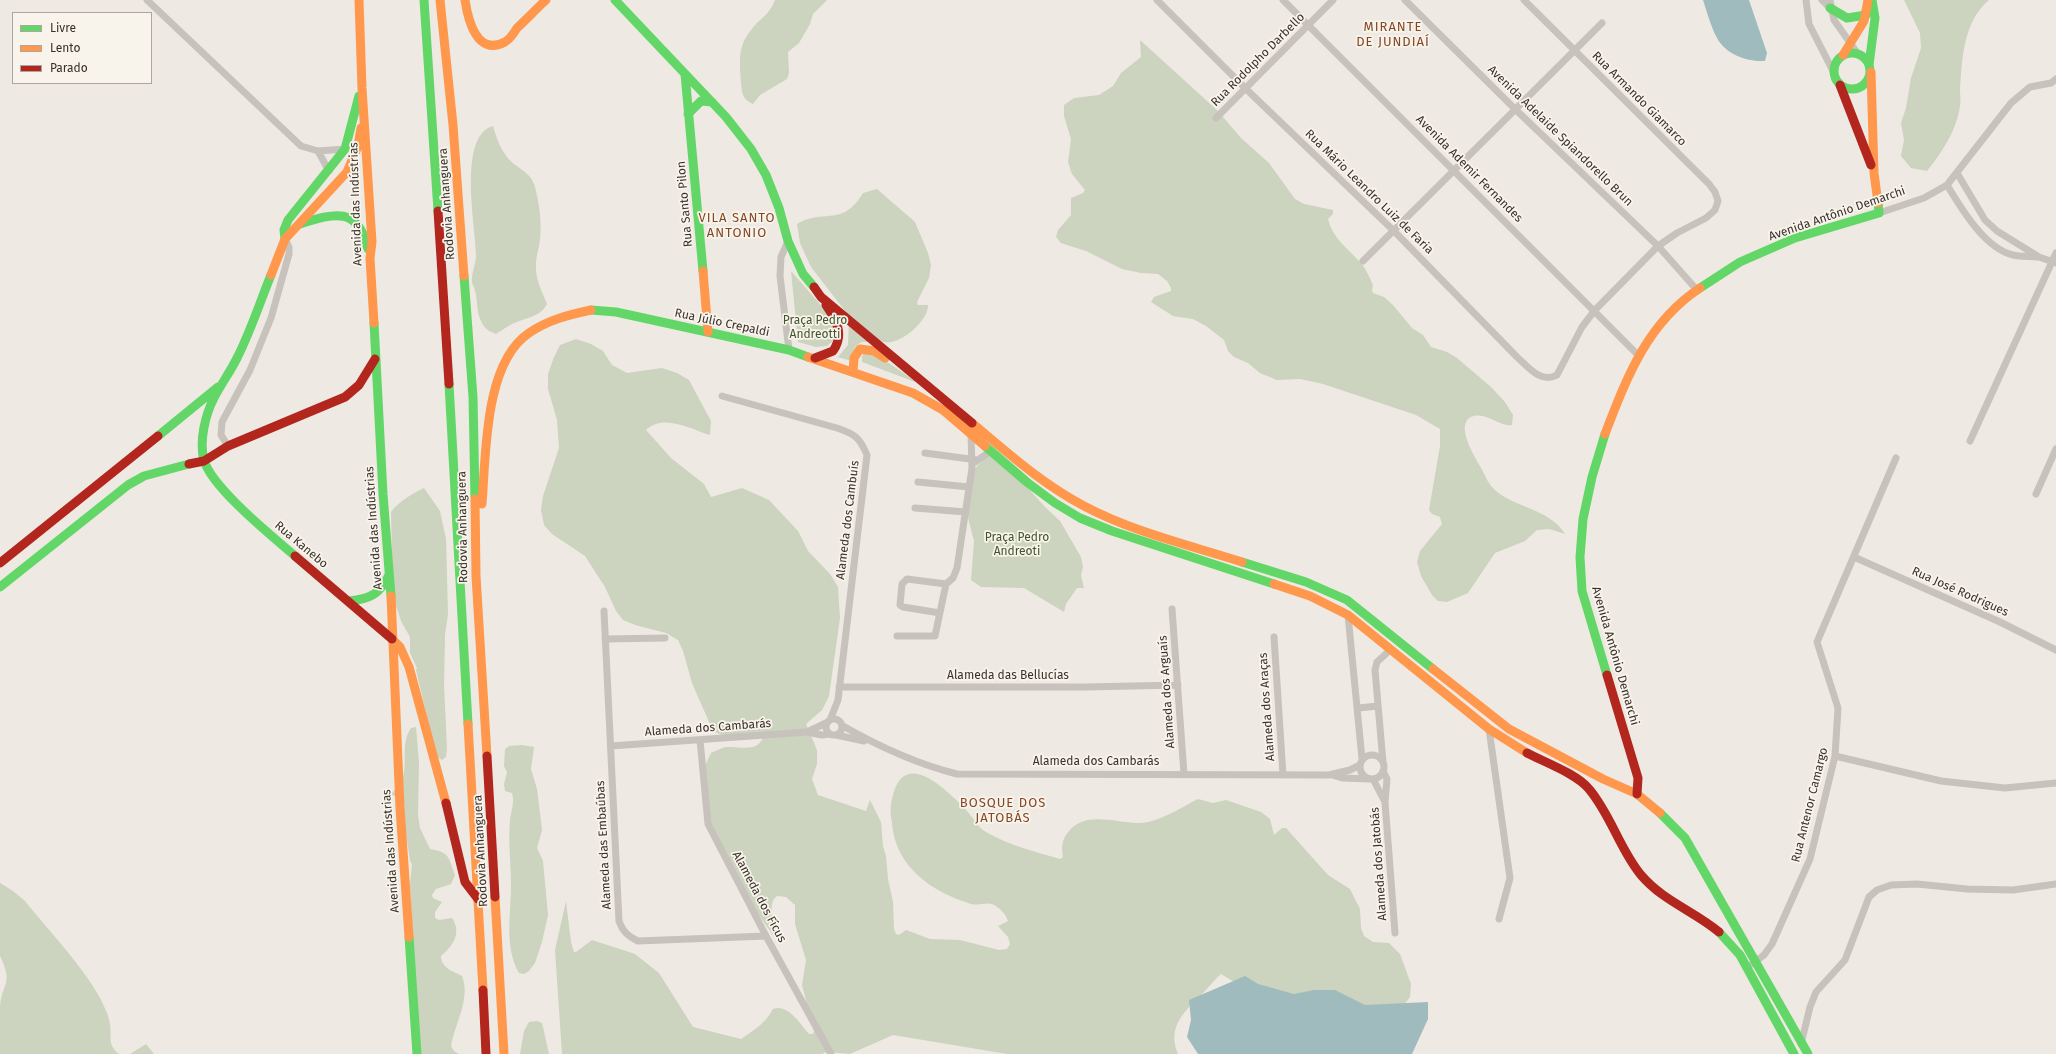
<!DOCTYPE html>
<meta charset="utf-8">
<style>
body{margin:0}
#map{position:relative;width:2056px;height:1054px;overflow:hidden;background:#eeeae3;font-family:"Fira Sans",sans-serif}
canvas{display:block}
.legend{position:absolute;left:12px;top:12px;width:140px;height:72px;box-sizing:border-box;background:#f9f4eb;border:1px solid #aca69e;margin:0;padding:5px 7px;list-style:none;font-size:12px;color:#38302a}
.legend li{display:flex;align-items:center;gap:8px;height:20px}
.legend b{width:20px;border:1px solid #aca69e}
</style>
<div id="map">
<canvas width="2056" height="1054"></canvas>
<ul class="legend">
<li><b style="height:5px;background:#63d668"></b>Livre</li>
<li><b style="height:5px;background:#ff974d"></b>Lento</li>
<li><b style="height:5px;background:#b3261e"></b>Parado</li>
</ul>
</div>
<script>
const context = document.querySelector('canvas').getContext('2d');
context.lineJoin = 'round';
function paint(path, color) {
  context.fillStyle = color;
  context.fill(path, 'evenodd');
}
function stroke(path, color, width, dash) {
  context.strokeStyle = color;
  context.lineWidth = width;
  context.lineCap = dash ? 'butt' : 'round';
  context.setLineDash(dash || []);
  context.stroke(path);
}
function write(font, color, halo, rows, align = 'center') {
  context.font = font + ' "Fira Sans",sans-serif';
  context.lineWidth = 3.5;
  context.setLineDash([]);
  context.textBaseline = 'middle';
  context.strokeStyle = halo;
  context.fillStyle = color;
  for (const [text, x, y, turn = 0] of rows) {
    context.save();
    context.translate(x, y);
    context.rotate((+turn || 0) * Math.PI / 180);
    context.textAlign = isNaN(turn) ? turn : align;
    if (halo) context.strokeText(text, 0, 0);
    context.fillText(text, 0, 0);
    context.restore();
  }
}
paint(new Path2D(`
 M775,0H827L813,14L810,24L799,43L788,52L789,73L787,79L760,95L753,104C742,99 742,93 741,82C739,54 738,43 758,22C765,16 772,9 775,0Z
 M1904,0H1989C1963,22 1962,59 1960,90C1960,95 1961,101 1960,106C1957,129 1942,153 1927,171L1911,168L1901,156L1904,140L1901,123L1906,108L1911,78L1921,48L1920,33Z
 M1140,40L1218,111L1241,138L1269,163L1295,199L1304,204L1333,210V214L1328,219C1332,237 1347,248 1358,260C1365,267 1369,276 1373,285L1372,290L1373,293L1384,297L1393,305L1412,328L1423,335L1431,347L1447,352L1457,358L1491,387L1505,402L1513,415L1512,425C1499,427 1488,413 1474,416C1466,417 1464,425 1465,432C1467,444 1473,453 1478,463C1483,470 1486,480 1492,487C1509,507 1550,508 1565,534L1549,529L1537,530L1525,541L1495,553L1468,593L1447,602L1438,601L1432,595L1421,576L1417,562L1420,551L1442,524L1440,517L1432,514L1429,510L1440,446V429L1416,415L1323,384L1300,379L1277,380L1260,373L1248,363L1234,357L1228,351L1224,340L1206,326L1193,319L1173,316L1151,302L1154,297L1171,291V288L1167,281L1158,274L1141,273L1122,269L1086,251L1061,243L1056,237L1058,230L1071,215V198L1083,193L1085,190L1072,174L1068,162L1071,139L1064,116V105L1074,98L1099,95L1113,86L1121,73L1141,57Z
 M493,126C496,136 499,146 505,154C514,169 530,169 535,187C539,202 542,223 540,239C539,249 535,259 536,269C536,280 543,294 547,304C541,317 524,318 512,324C506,327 501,331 496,334C488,331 484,328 481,321C476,311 478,301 475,291C475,288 472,285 472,282C471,274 476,264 476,255C476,227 457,136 493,126Z
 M877,189L915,222L928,253L931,265L929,278L917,302L918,305H928C929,320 900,346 884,342C874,339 864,332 855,328L871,342H861L855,347L851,361L838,357L848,345L849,316L811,267L800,243L797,224C824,208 842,228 863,193Z
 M791,271L832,318L836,338L827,346L816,347L798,342Z
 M576,339L591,344L603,351L612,365L627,373L662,368L677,373L689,380L711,421L710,435C691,429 663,413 646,430L671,458L704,484L711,497L742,488L769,500L798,531L808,551L830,574L838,587L840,618L829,696L822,710L806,724L817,750V764L812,779L818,795L866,811L870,800L881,822L883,846L886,856L888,879L893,902L894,929L896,934L899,935L906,930L930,939L960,940L999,950L1007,949L1010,944L1008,937L998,926L1008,921C1006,914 999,907 992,904C985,902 978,906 971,904C932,892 895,867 892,823C891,817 890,811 891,805C900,745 942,785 966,810C973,817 977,827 986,832C1008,845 1036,852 1060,859L1063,857C1061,847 1062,839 1069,831C1088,808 1123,827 1148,822C1166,818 1182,807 1198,799L1213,803L1226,800L1261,812L1270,819L1274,835L1282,828H1286L1328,875L1350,889L1360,909L1361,928L1364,936L1373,942L1389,943L1400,954L1411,984L1410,997L1403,1006L1387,1013L1264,1000L1221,974C1214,980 1210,986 1204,992C1186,1010 1166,1026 1178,1054H1007L893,1035L850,1054L826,1052L822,1054H562L555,950L566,901L571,942L574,952H576L592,940L635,954L659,973L693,1027L741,1039C754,1030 766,1023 773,1009C788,1003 800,1024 809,1034H813L814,1031L802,985L806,960L795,924V905L786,897L777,896C766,904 775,925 777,936V938H775L742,891L711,827L703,770L711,753C716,751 721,748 726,747C739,746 758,753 763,737L722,735L713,731L692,683L683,651L678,640L666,633L635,625L623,620L616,611L605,587L585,556L552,534L544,525L541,510L543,496L559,448L557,420L548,389V374L554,357L560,345Z
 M864,351L883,359L918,383L862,362V357Z
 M997,453L1044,506L1060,521L1081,557L1083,567L1081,575L1084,588H1077L1066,604L1064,612L1024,588L981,587L971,580L974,541L967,514L971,476L977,466L985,459Z
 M424,488L440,511L446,539L448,614L445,635L444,685L447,749L446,757L442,760L436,756L416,670L417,668L410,653V637L401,621L393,597L391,512C399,501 412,494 424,488Z
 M416,727L419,763L418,815L420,828L430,849C451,853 448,857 455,875L451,884L436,889L432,895L433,898L442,902L435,912V918L439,920L452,918C462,933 453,946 441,956C441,968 453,971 462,976C471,998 455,1023 451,1046L454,1051L459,1054H418L410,884L412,864L410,861L401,800L391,794C394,791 398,787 400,784C410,767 399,745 411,728Z
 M522,745L534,747L531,769L537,789L542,830L537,848L543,861L548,915L542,942L535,963L529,971L524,974L519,973C504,947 511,914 511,885C511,864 508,842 510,820C511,811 515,802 512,793L505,791L504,784L507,772L504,766L505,749L509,746Z
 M0,883L13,891L25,901C49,931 82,965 100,998C104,1006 109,1016 110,1024C112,1037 107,1045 119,1054H0C0,1038 0,1022 0,1007C2,982 14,985 0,956Z
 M537,1021L542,1023L543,1027L549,1054H520L524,1031L529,1022Z
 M146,1044L154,1054H130Z`), '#ccd3be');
paint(new Path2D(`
 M1703,0H1749L1767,53L1765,61C1748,62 1726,55 1717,38C1711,27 1707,12 1703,0Z
 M1245,976L1258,984L1294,994L1314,990H1335L1365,1005L1428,1002V1019L1412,1054H1198L1187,1037L1191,1020L1189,1000Z`), '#a0bbbe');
stroke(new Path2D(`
 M147,0L301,146L318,151L345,149
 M1157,0L1245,88L1394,231L1517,357C1528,367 1541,384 1557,375L1582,327L1595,310L1658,246L1677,233L1706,218L1715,210L1718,201L1715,192L1709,184L1524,0
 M1283,0L1638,355
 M1405,0L1515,109L1658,246L1697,290
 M1806,0L1809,24L1834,73
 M1822,0L1830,8
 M1830,0L1834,20L1858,54
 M1216,118L1333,0
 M318,151L329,171
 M1957,173L1985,220L1997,231L2039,257L2056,263
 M1947,185C1961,208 1985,249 2013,255C2021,257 2030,256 2038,257
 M1879,213L1924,198L1947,185L2011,103L2030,87L2051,83L2056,79
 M788,241L781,257L780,276L789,350
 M1363,261L1602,23
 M722,396L837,428C855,434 860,438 867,455L838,700L830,720
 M1970,441L2056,253
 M228,446L221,435L222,422L250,370L271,318L289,254V247L285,239
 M925,453L977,460
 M975,462L991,451
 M918,482L969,487
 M2036,494L2056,449
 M915,508L966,512
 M1854,557L2000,622L2056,650
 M1172,609L1184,774
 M604,611L619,921C623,932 628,936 638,941L766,936
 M940,613L903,607L900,605L902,584L907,579L946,584L953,578L957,568L972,468L971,434
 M1348,615L1362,759
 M897,636H935L946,584
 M1274,637L1283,775
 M605,639L665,638
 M839,687H1087L1178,685
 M1358,708L1378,706
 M826 727a8 8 0 1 1 16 0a8 8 0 1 1-16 0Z
 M843,726C878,746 917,764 957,774L1329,775L1350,770L1360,765
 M1489,729L1510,878L1499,919
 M807,732L822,735L830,734
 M836,735L864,741
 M700,740L708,824L766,936L831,1054
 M611,746L807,732L828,722
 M1360 767a12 12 0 1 1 24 0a12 12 0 1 1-24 0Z
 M1835,756L1941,781L2005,788L2056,783
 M1383,762L1375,670L1377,662L1390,650
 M1383,771L1387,779L1385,802L1395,933
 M1332,775L1342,778L1369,779
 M1373,779L1385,802
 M1752,964L1764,955L1772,944L1810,859L1835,756L1838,708L1817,642L1896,458
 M1801,1044L1810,1007L1816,992L1845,960L1869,897L1877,890L1891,885L1917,884L1967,889L2013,890L2056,884`), '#c7c2bc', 7);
stroke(new Path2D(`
 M424,0L438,211
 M615,0L726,117L751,149L766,175L779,208L788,241L803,274L814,287
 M1830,8L1847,18L1866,15
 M1834 71a18 18 0 1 1 36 0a18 18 0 1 1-36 0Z
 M1869,65L1875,18L1872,0
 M685,74L703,271
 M688,114L701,101L712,102
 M300,224C335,213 358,206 368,249
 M285,239L284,230L288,220L345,149L359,96
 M271,275C260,302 251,330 238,356C231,371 221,384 214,398C205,415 199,442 204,460C211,487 273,537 295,556
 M464,276L473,397L475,499
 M1700,288L1740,262L1795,238L1879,213L1878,203
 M591,310L616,312L789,350L808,357
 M374,323L383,494L391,596
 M449,384L468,724
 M1605,434L1592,477L1583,519L1580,557L1582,591L1607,675
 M158,436L218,387
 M985,446L1028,483L1055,503L1080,518L1112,531L1274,584
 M1242,562L1306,582L1347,600L1433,669
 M0,587L128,485L144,476L189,464
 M349,601C370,599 380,594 389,575
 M1660,813L1685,838L1808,1054
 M1719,932L1740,955L1794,1054
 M409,937L417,1054`), '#63d668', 9);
stroke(new Path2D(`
 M359,0L362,88L372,242L370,258L374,323
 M440,0L453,125L464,276
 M465,0C468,20 477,57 505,42C510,39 514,33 517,28C527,19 536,9 546,0
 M1843,55L1864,21L1868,0
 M1871,72L1874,173L1878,203
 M703,271L708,332
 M271,275L285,239L347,172L358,146L361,128
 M808,357L913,393L943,410L985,446
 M853,372L854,358L860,349L874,351L885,358
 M972,423C1008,453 1042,484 1084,506C1133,532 1189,545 1242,562
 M1605,434C1627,377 1647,323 1700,288
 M475,499L476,576L487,756
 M482,504C486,455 484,363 529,333C548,320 568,315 591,310
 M1274,584L1310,596L1348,615L1489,729L1527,753
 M391,596L400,808L409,937
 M392,639L400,647L409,667L446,803
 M1433,669L1509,729L1603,779L1637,794L1660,813
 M468,724L483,990
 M495,897L504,1054`), '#ff974d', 9);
stroke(new Path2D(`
 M1840,85L1871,165
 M438,211L449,384
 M814,287L821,297L972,423
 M815,358L833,351C845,334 836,320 826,305
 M189,464L204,461L228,446L345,397L359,385L375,359
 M295,556L392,639
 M0,563L158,436
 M1607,675L1638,778L1637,794
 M1527,753C1544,762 1577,774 1589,789C1611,815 1620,850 1641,875C1663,901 1694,911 1719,932
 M487,756L495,897
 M446,803L465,882L478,899
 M483,990L486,1054`), '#b3261e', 9);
write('12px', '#38302a', '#f9f4eb', [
 ["Rua Rodolpho Darbello",1258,60,-45],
 ["Rua Armando Giamarco",1639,99,45],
 ["Avenida Adelaide Spiandorello Brun",1560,136,44],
 ["Avenida Ademir Fernandes",1469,169,45],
 ["Rua Mário Leandro Luiz de Faria",1369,192,44],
 ["Avenida das Indústrias",356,204,-92],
 ["Rodovia Anhanguera",447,204,-94],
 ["Rua Santo Pilon",685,204,-95],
 ["Avenida Antônio Demarchi",1837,214,-19],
 ["Rua Júlio Crepaldi",722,323,12],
 ["Alameda dos Cambuís",848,520,-83],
 ["Rodovia Anhanguera",463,527,-91],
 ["Avenida das Indústrias",374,528,-94],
 ["Rua Kanebo",301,545,40],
 ["Rua José Rodrigues",1960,592,24],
 ["Avenida Antônio Demarchi",1615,656,74],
 ["Alameda das Bellucías",1008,676],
 ["Alameda dos Arguaís",1167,692,-94],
 ["Alameda dos Araças",1267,707,-94],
 ["Alameda dos Cambarás",708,728,-4],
 ["Alameda dos Cambarás",1096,762],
 ["Rua Antenor Camargo",1810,805,-76],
 ["Alameda das Embaúbas",604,845,-93],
 ["Avenida das Indústrias",391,851,-94],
 ["Rodovia Anhanguera",481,851,-93],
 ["Alameda dos Jatobás",1379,864,-94],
 ["Alameda dos Fícus",759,897,62]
]);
write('12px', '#43552e', '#f9f4eb', [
 ["Praça Pedro",815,321],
 ["Andreotti",815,335],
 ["Praça Pedro",1017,538],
 ["Andreoti",1017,552]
]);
context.letterSpacing = '1px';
write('13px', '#844726', '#f9f4eb', [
 ["MIRANTE",1393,27],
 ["DE JUNDIAÍ",1393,42],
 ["VILA SANTO",737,218],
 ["ANTONIO",737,233],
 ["BOSQUE DOS",1003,803],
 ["JATOBÁS",1003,818]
]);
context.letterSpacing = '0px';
</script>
